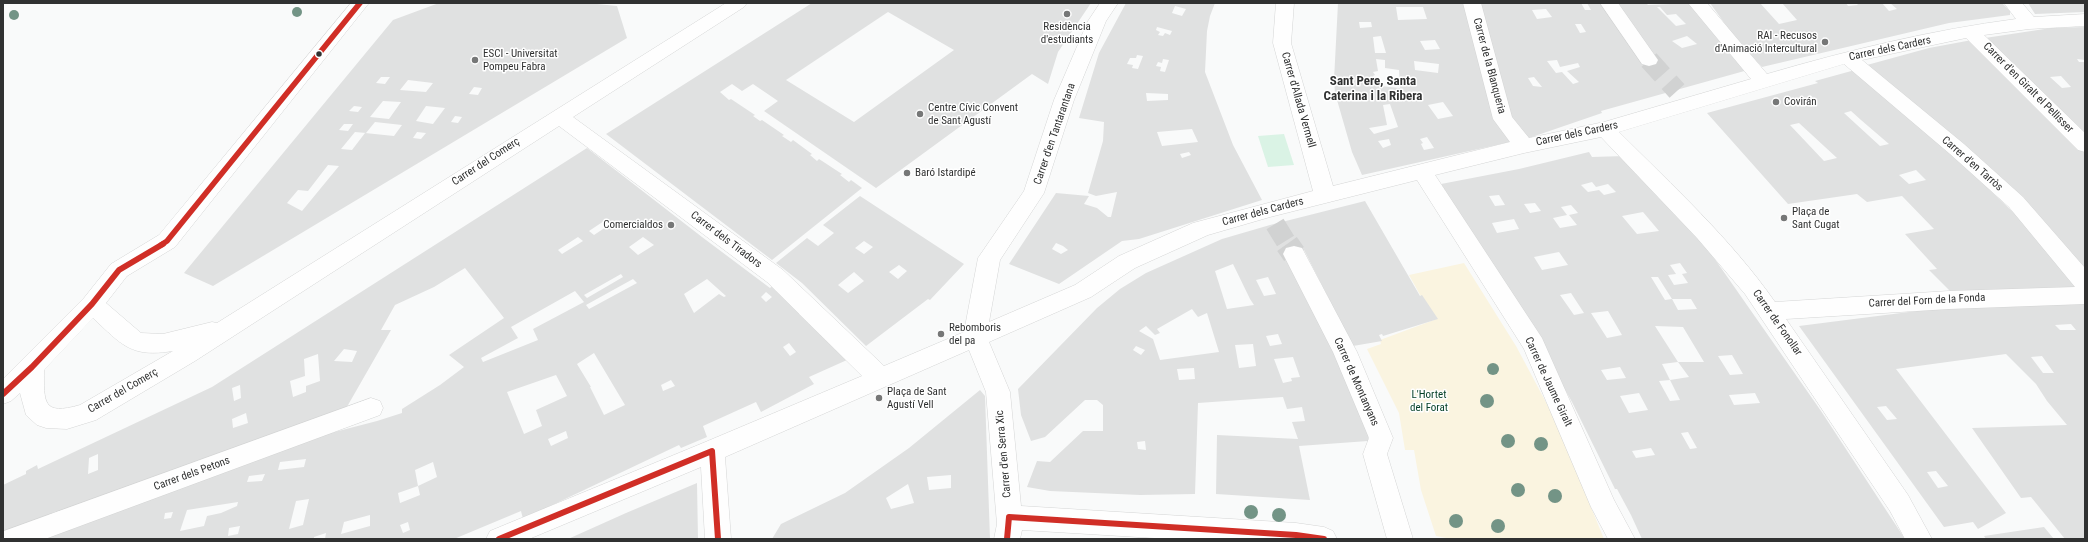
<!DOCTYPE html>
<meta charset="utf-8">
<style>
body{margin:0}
#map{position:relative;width:2088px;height:542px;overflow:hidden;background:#f9fafa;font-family:"Roboto Condensed",sans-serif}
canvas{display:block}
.frame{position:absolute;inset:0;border:4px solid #303131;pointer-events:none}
</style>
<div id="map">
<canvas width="2088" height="542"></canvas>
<div class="frame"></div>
</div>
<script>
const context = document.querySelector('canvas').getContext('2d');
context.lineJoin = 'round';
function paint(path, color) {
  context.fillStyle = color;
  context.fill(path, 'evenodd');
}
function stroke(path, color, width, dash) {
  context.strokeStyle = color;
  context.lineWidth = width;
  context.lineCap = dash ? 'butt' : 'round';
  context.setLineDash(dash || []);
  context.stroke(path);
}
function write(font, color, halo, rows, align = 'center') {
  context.font = font + ' "Roboto Condensed",sans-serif';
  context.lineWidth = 3;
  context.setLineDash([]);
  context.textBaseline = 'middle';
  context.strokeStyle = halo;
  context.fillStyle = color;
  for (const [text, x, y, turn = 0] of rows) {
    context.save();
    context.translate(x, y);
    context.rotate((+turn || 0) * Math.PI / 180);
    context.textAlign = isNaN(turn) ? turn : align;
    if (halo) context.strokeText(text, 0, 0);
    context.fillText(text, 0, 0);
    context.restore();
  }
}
paint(new Path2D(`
 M1284,134L1294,165L1268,167L1258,136Z`), '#daf3e5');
paint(new Path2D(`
 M1464,263L1516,346L1556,421L1604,539H1451L1436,536L1421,490L1414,450H1405L1399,413L1367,349L1381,344L1380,340L1434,320L1409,275Z`), '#faf4e0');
paint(new Path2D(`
 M439,3H587L617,6L627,38L213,286L184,273L393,20ZM381,77H390L385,84L376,83ZM408,80L433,83L426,92L400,90ZM474,87L482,88L478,95L469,94ZM383,101L401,102L389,119L370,117ZM354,106L362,107L358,112L349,111ZM426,106L445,108L433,124L416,121ZM455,116L462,117L458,123L451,122ZM375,122L402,125L394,136L365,133L352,150L341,149L355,132L366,133ZM344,124H353L348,131L339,130ZM417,132L426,133L421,139L413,138ZM328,165L339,166L302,211L287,203L298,190L308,191Z
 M812,3H1091L1058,52L1048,84L1032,74L876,188L764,111L778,101L753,84L742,91L732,84L720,92L729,100L731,99L755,115L753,116L760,121L762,120L784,135L782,136L791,142L793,140L812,154L810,155L817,161L819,159L842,174L840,175L849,182L851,180L862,188L772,260L606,134ZM888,12L954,50L854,122L786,80Z
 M1126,3H1215L1210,16L1207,31L1205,72L1233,145L1262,200L1139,239L1122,241L1059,284L1009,264L1056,193L1089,196L1084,204L1097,208L1108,217H1111L1117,192L1096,196L1088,193L1103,141L1104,122L1079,118L1099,53ZM1175,6L1186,9L1182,16L1172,13ZM1157,27L1172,31L1170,35L1165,33L1163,36L1158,35L1160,32L1156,30ZM1137,55L1143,56L1138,69L1132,68L1133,65L1127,64L1130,58H1136ZM1163,59L1169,60L1165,72L1160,71L1161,67L1156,66L1158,62L1162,63ZM1146,93L1168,94V100L1147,101ZM1192,129L1198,142L1162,146L1157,132ZM1189,152L1191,155L1182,158L1180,154ZM1056,243L1063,246L1068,250L1061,254L1052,249Z
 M1338,3H1467L1510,142L1362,175L1352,152L1335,93L1334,80ZM1396,7H1423L1427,19L1398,20ZM1359,22H1371L1372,27L1360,28ZM1381,36L1386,53H1375L1373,37ZM1435,40L1440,49L1425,50L1420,41ZM1376,59L1385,60V68L1399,70L1400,88L1380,86L1381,89L1373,76L1375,75L1373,72L1378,71ZM1414,61L1439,64L1438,73L1415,70ZM1443,102L1453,116L1438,119L1428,105ZM1390,104L1398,127L1374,134L1369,128L1387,125L1383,105ZM1427,137L1434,148L1424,150L1421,144L1423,143L1420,139ZM1389,139L1391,145L1383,148L1378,141Z
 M1479,3H1581L1585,10H1591L1587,3H1646L1648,5L1692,3L1748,70L1601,111L1602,113L1529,138L1512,121ZM1657,7H1660L1667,15L1676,14L1686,24L1676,26ZM1546,9L1552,17L1537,19L1532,10ZM1575,24H1581L1586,32L1580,33ZM1687,36L1697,44L1682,48L1672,41ZM1557,60L1560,67L1578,63L1580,67L1567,71L1579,82L1573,84L1562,72L1556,73L1547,61ZM1534,77L1542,87L1533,86L1528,78Z
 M1710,3H1760L1779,24L1797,20L1782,3H1846L1848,6L1858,5L1856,3H1882L1889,11L1897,9L1890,3H2002L2010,11V15L1949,23L1762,67L1737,41Z
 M2028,3H2085V12L2035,14Z
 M2085,27V60L2077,59L2079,62H2085V134L1985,38L2051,28ZM2061,76L2071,87L2062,88L2050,77Z
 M1972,40L2085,149V270L1867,65L1929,48Z
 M1855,70L1959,160L2018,217L2083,290L1953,294L1929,270L1937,269L1905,234L1934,229L1902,196L1867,202L1857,194L1788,204L1707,113L1818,83L1815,81ZM1851,111L1861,120L1889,144L1880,146L1844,113ZM1799,123L1837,158L1824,161L1790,125ZM1916,170L1926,180L1909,184L1899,175Z
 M587,148L702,237L770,288L775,283L804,311L799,314L847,360L809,377L814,384L761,412L756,402L703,426L707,437L681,448L679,445L523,519L521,511L454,539H325L326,533L314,537V539H42L323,435L377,421L402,413V409L440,385L464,367L449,355L504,318L465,268L434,287L395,305L381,330H391L344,412L85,505L54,512L30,526L3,537V485L26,474V471L37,465L38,469L212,387ZM607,219L612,223L594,235L589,231ZM578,237L583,241L562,254L558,250ZM643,237L654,245L638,255L629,247ZM621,274L623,277L587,298L584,295ZM633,279L637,283L589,309L586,305ZM707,279L726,296L724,297L719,294L694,313L684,294ZM575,291L584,302L533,329L538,340L483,362L481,358L518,338L511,327ZM766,292L772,297L766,302L761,297ZM789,343L796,352L790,356L783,347ZM344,349L357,351L352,362L334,361ZM594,353L625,405L604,415L590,387H591L577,364ZM318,354L320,381L306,386V392L293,397L290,381L305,376L304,359ZM556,375L567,396L536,410L542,426L524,434L507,392ZM671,380L675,386L663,391L661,385ZM240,385L241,398L234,401L232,388ZM246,413L248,423L233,428L232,419ZM566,431L568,438L551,446L548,439ZM98,454V470L88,474L89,458ZM306,459L304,467L278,470L280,462ZM433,462L437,477L418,486L420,495L400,503L398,493L418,486L415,470ZM265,474L262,481L247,482L249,476ZM309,499L303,525L289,529L296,501ZM238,502L237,506L221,513L207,516L204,526L180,531L187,510ZM173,512L171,518L164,519L165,513ZM370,515V526L341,534L344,522ZM408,522L410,530L403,533L400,525ZM240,526L238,534L228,536L229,528Z
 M1589,152L1592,157L1624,156L1705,245L1821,411L1905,539H1642L1631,515L1617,489H1615L1572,402L1540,346L1441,184L1519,169ZM1592,182L1596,187L1608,184L1616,192L1604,195L1599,190L1588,192L1581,185ZM1499,195L1505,205L1495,206L1489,196ZM1535,203L1541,211L1530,213L1524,204ZM1571,205L1578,213L1569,215L1577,225L1560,228L1553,218L1567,215L1561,207ZM1643,212L1659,231L1637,234L1622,216ZM1514,219L1519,229L1497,233L1492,223ZM1559,252L1568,265L1542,270L1534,257ZM1680,263L1687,273L1682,274L1688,283L1674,285L1668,275L1676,274L1670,265ZM1651,277H1658L1672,299H1691L1697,309L1678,310L1672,299L1665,300ZM1571,293L1584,313L1574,315L1560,295ZM1608,311L1622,335L1607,338L1591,313ZM1655,326L1683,327L1704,362H1678L1689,377L1670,380L1680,400L1670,401L1659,381L1670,380L1662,364L1678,362ZM1732,355L1743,374L1730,375L1718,356ZM1620,367L1626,378L1607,380L1601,370ZM1639,393L1648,410L1629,413L1620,396ZM1755,393L1760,403L1734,405L1729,395ZM1688,432L1697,448L1690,449L1681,433ZM1651,448L1655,455L1636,458L1632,451Z
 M860,196L964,264L930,300L928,299L866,346L802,283L776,263L807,238L818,246L834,233L823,225ZM864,241L873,247L864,254L855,248ZM899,265L907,271L898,279L889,272ZM854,272L864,281L848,293L838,285Z
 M1365,201L1420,296L1422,295L1438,319L1383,336L1382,334L1379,335L1382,341L1353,346L1304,250L1294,254L1314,307L1368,431V441L1299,446L1310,500L1216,494L1217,435L1298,439L1292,422L1305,421L1302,407L1287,409L1283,397L1198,403L1195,494L1140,495L1050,491L1027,487L1037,461L1050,462L1083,431H1103V405L1097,400H1085L1045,437L1031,441L1021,415L1018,389L1097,308L1120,289L1146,273L1222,239L1270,225ZM1233,264L1250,299L1254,305L1227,309L1215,271ZM1268,277L1276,294L1264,296L1256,280ZM1192,309L1198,317L1207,313L1219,352L1160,360L1153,339L1139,331L1146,326L1155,335L1160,333L1157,329ZM1278,334L1282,344L1270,346L1266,336ZM1253,344L1256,366L1239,368L1235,345ZM1136,346L1145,350L1141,355L1133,350ZM1293,357L1300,377L1291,378L1292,381L1283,383L1274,359ZM1194,368L1195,379L1179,380L1177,369ZM1145,441L1146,450L1138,449L1137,442Z
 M2085,302V539H2065L2031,497L2021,498L1972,428L2067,425L2047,401L2036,384L2006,354L1896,369L2006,513L1978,529L1973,522L1944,527L1799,326L1964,305ZM2071,324L2076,330H2060L2055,325ZM2042,356L2054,373H2043L2031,357ZM1886,406L1897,419L1887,420L1877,407ZM1936,471L1948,486L1938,488L1927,472Z
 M980,390L985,396L990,539H772L781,524L845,493L909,448ZM951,475V488L929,490L927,477ZM908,484L914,503L891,509L886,498Z
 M697,483L698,539H568L626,513Z
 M2044,527L2054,539H1986L1984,536Z`), '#e0e1e1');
stroke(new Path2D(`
 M1649,60L1677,91
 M1275,224L1288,245`), '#d1d2d2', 20, [20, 10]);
stroke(new Path2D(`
 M1287,244L1294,254`), '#d1d2d2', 24, [24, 12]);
const street = new Path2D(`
 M351,3H369L175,247L127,276L106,303L141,333L163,334L212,322L217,323L726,3H747L744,7L573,117L783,270L884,366L964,332L978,258L1024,191L1054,100L1088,21L1100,3H1118L1106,21L1074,100L1044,193L1000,260L989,322L1075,285L1119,256L1193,223L1313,191L1273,43L1276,3H1294L1291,43L1333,186L1510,142L1493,119L1463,3H1481L1512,117L1529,138L1604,122L1751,79L1688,3H1707L1767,74C1849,50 1932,30 2016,19L2004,3H2022L2034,17L2085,14V26L2029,29L1984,35L2085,133V152L2078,150L1966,38L1862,60L1964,144L2023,197L2085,268V304L1949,309L1786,319L1908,495L1932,539H1905L1890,511L1745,294L1697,238L1601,137L1524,153L1435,175L1542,338L1614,500L1635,539H1608L1591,507L1524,349L1417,180L1270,217L1208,235L1135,268L1091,297L989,342L1010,392L1021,506L1296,523L1324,527L1333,531L1337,539H1171L1022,530L1020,539H994L997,524L986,392L969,350L725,457L731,539H705L701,467L529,539H486L490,531L703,443L862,376L767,282L559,126L195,361L96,420L67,429L46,428L37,425L26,415L20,393L11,401L3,404V379L84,298L111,264L159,235ZM1844,64L1950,154L2009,207L2075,287L1949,291L1775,302C1731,239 1673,186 1619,132ZM93,318C122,345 131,358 173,351L80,405C42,416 44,402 44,370Z
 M1600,3H1618L1658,60L1656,64L1649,66L1642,64Z
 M1294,246L1302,248L1357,352L1393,438L1387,454L1413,539H1387L1363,454L1369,438L1333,352L1283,254L1286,248Z
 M371,398L380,401L383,408L380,415L45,539H3L4,531Z`);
stroke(street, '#d4d5d5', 1);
paint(street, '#fefefe');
stroke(new Path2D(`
 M161,245L167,241L360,3`), '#d02e26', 5.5);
stroke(new Path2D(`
 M3,394L32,367L92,304L119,270L163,244
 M499,539L712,451L718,539
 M1007,539L1009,517L1296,535L1324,539`), '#d02e26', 6);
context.fillStyle = '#739486';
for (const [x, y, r] of [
 [297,12,5],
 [14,15,5],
 [1493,369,6],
 [1487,401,7],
 [1508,441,7],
 [1541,444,7],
 [1518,490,7],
 [1555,496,7],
 [1251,512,7],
 [1279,515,7],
 [1456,521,7],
 [1498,526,7]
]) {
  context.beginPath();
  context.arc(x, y, r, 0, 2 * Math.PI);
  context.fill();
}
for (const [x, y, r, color] of [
 [1067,14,4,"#767777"],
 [1825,42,4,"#767777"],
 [319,54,3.5,"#303131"],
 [475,60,4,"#767777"],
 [1776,102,4,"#767777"],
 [920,114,4,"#767777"],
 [907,173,4,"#767777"],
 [1784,218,4,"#767777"],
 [671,225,4,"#767777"],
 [941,334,4,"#767777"],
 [879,398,4,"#767777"]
]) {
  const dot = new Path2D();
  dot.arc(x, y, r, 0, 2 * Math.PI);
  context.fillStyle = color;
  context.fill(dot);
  stroke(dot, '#fff', 1.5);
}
write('11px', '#303131', '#fff', [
 ["Residència",1067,27,"center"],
 ["d'estudiants",1067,40,"center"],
 ["RAI - Recusos",1817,36,"right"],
 ["d'Animació Intercultural",1817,49,"right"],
 ["ESCI - Universitat",483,54],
 ["Pompeu Fabra",483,67],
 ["Covirán",1784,102],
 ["Centre Cívic Convent",928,108],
 ["de Sant Agustí",928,121],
 ["Baró Istardipé",915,173],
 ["Plaça de",1792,212],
 ["Sant Cugat",1792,225],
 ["Comercialdos",663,225,"right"],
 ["Rebomboris",949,328],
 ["del pa",949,341],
 ["Plaça de Sant",887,392],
 ["Agustí Vell",887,405]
], 'left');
write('11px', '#303131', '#fff', [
 ["Carrer dels Carders",1890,49,-12],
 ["Carrer de la Blanqueria",1489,66,75],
 ["Carrer d'en Giralt el Pellisser",2028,88,45],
 ["Carrer d'Allada Vermell",1298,100,74],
 ["Carrer d'en Tantarantana",1055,134,-71],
 ["Carrer dels Carders",1577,134,-12],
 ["Carrer del Comerç",486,162,-33],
 ["Carrer d'en Tarròs",1972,164,41],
 ["Carrer dels Carders",1263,212,-15],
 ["Carrer dels Tiradors",726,240,37],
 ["Carrer del Forn de la Fonda",1927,301,-3],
 ["Carrer de Fonollar",1777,323,55],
 ["Carrer de Montanyans",1356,382,66],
 ["Carrer de Jaume Giralt",1548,382,65],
 ["Carrer del Comerç",123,391,-30],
 ["Carrer d'en Serra Xic",1004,454,-95],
 ["Carrer dels Petons",192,474,-20]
]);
write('11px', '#054028', '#fff', [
 ["L'Hortet",1429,395],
 ["del Forat",1429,408]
]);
write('bold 13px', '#303131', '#fff', [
 ["Sant Pere, Santa",1373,82],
 ["Caterina i la Ribera",1373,97]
]);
</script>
